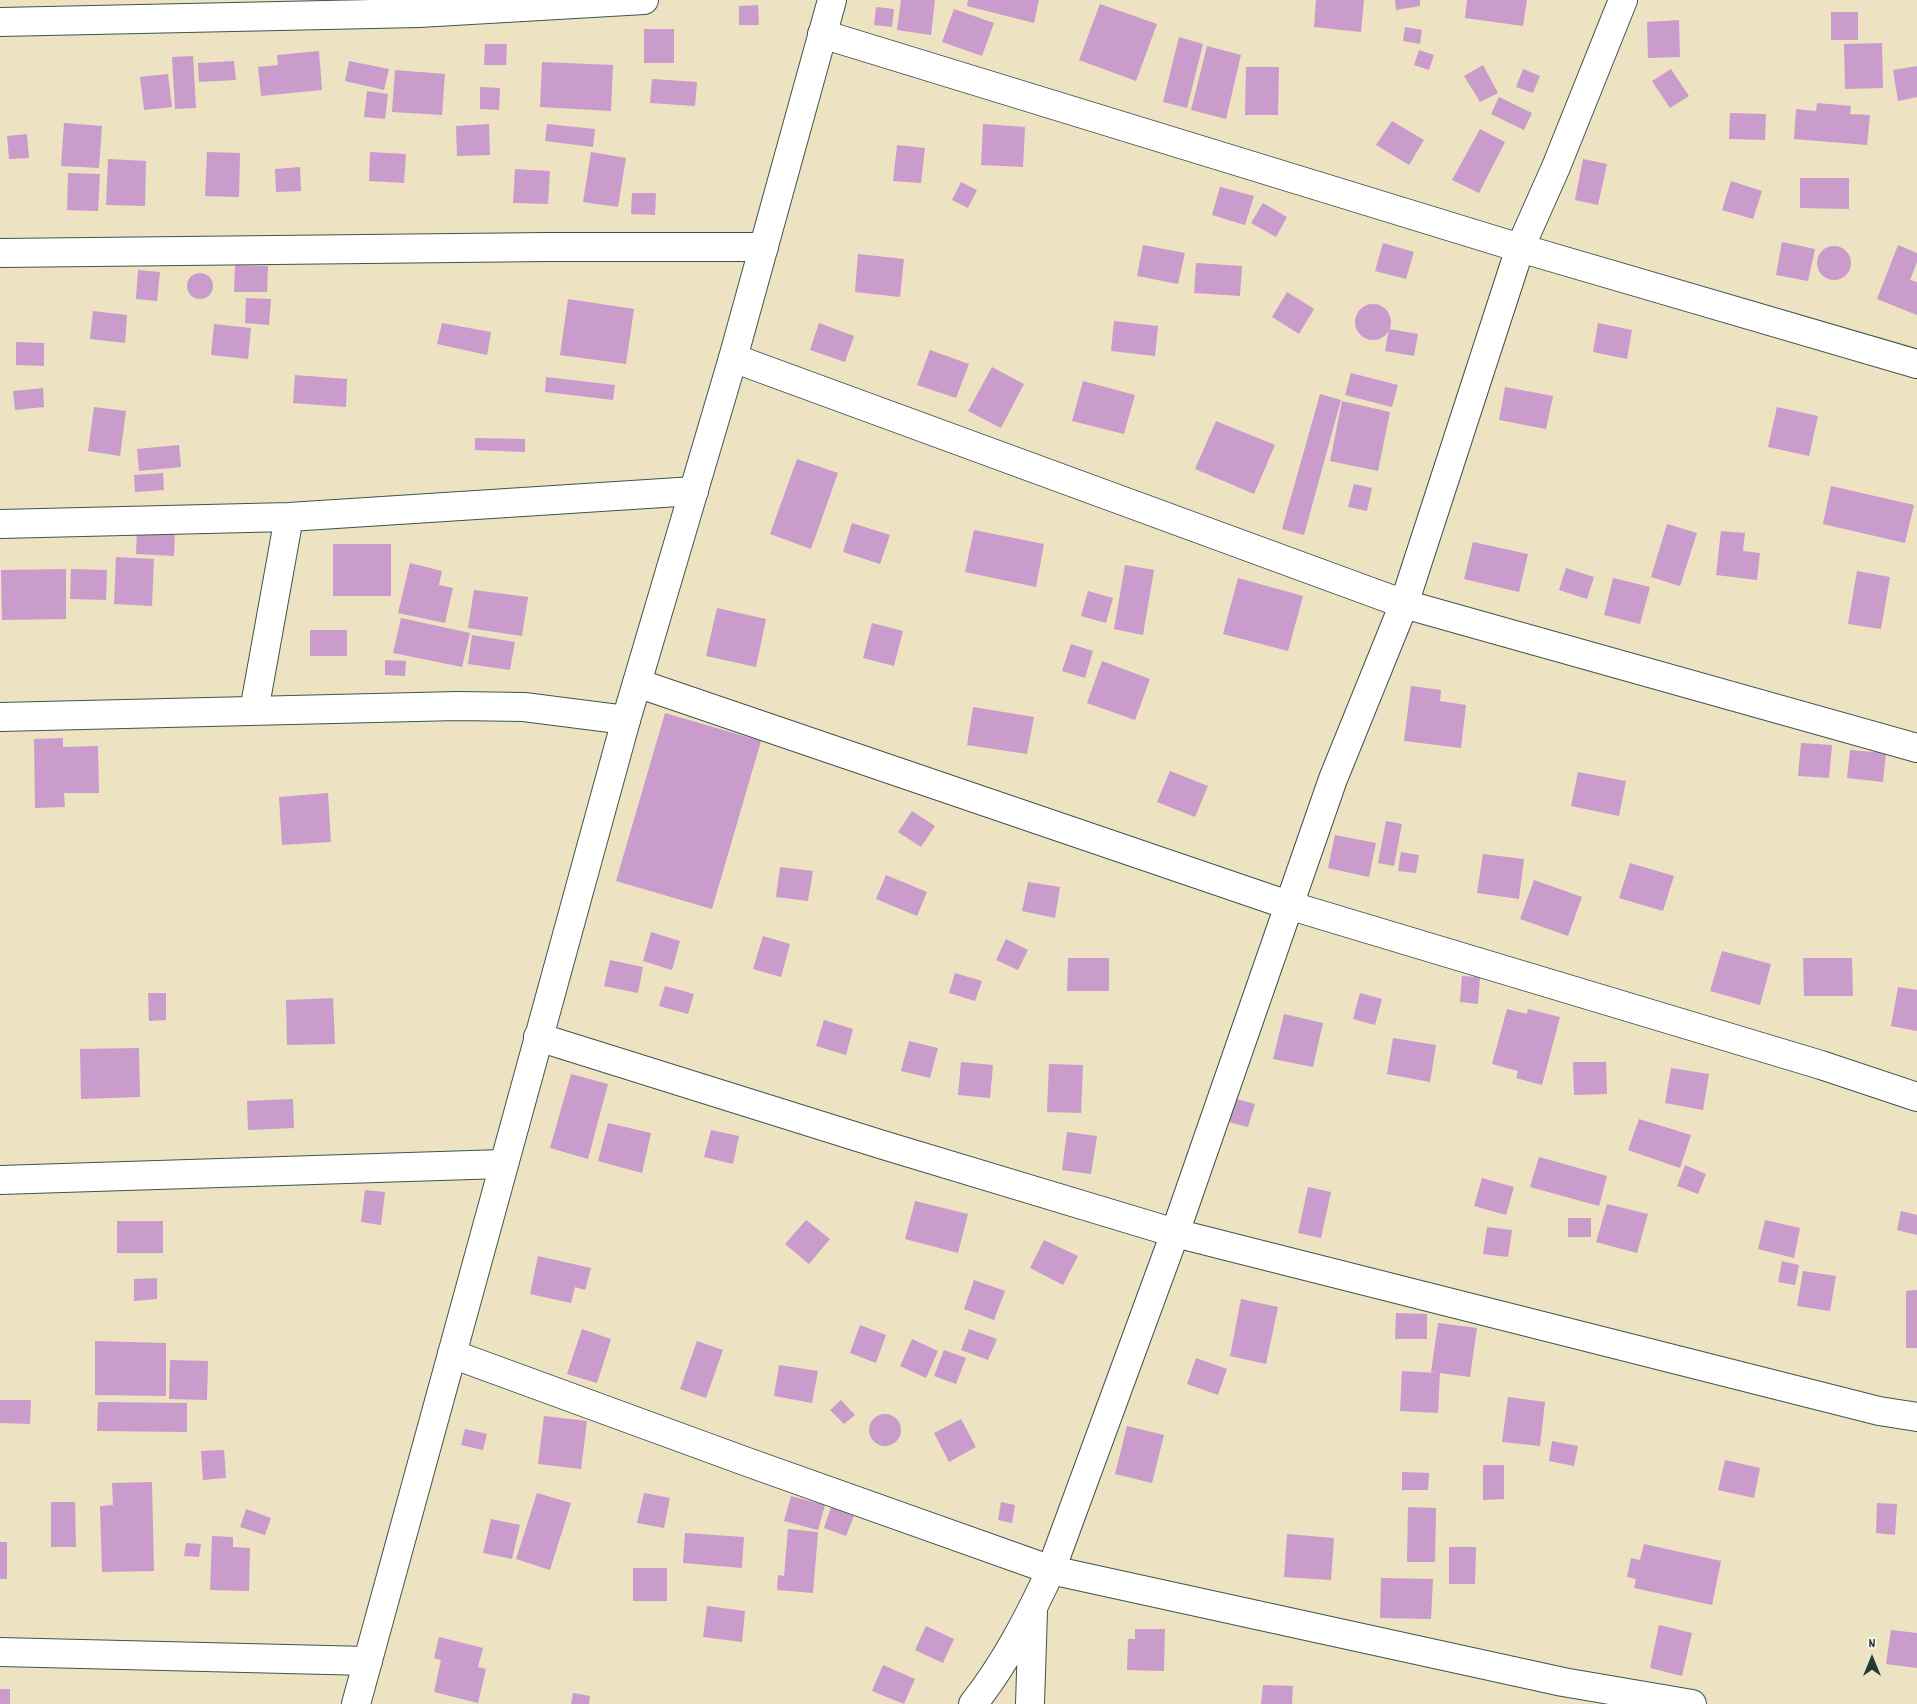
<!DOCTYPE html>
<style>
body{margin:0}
#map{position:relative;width:1917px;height:1704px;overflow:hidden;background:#ede2c1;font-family:Dekko,sans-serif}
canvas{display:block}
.north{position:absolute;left:1847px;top:1634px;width:50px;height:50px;-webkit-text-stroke:4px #fcf5e5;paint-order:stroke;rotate:0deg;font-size:14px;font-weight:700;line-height:20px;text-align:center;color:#1f3d34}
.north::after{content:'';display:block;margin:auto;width:18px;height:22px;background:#1f3d34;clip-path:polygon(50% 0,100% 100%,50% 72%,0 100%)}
</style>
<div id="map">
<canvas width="1917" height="1704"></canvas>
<div class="north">N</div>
</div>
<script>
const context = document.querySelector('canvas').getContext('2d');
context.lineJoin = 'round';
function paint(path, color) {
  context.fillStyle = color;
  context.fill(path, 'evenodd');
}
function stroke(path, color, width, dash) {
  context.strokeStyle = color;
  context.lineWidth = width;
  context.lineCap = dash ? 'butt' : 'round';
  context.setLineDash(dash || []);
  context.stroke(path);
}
paint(new Path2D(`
 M901,0H935L931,35L897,30Z
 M968,0H1039L1034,23L967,6Z
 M1316,0H1364L1361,32L1314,27Z
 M1395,0H1420V6L1396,10Z
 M1467,0H1527L1523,26L1465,18Z
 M1100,4L1157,24L1136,81L1079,60Z
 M758,5L759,25H739V6Z
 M876,7L894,9L892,27L874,25Z
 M954,9L994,23L982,56L942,42Z
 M1831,12H1858V40H1831Z
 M1679,20L1680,57L1648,58L1647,22Z
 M1405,27L1422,30L1420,44L1403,41Z
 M644,29H674V63H644Z
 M1179,37L1203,44L1187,108L1163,102Z
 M1882,43L1883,88L1845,89L1844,44Z
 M485,44H507L506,65H484Z
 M1207,46L1241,55L1226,119L1191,110Z
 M1419,50L1434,55L1429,70L1414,65Z
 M319,51L322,90L261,96L258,67L278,65L277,55Z
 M193,56L196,108L175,109L172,57Z
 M234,61L236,80L199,82L198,63Z
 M349,61L389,69L384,90L345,81Z
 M542,62L613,65L611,111L540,107Z
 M1483,65L1498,93L1480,102L1464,76Z
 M1917,66V97L1898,101L1893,70Z
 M1246,67H1279L1278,115H1245Z
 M1523,69L1540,76L1533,93L1516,87Z
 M1671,69L1689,96L1670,108L1652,81Z
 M395,70L445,74L442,115L392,112Z
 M168,74L172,107L144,110L140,77Z
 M652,79L697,82L695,106L650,103Z
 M480,87L500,88L499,110L480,109Z
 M367,91L388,94L385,119L364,117Z
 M1499,97L1532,113L1524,130L1491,114Z
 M1817,103L1851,106L1850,114L1870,115L1867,145L1794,139L1796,109L1816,111Z
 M1730,113L1766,114L1765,140L1729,139Z
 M1392,121L1424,140L1409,165L1376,145Z
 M64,123L102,126L99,168L61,166Z
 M489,124L490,155L457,156L456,126Z
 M547,124L595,129L593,147L545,141Z
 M983,124L1025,127L1023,167L981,165Z
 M1480,129L1505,142L1479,193L1452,180Z
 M27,134L29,158L9,159L7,136Z
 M897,145L925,148L921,183L893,181Z
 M207,152L240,153L239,197L205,196Z
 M370,152L406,154L404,183L369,181Z
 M591,152L626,158L618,207L583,202Z
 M108,159L146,161L145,206L106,205Z
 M1583,159L1607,164L1598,205L1575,200Z
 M300,167L301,191L276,192L275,169Z
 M515,169L550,171L548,204L513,203Z
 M68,173L100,174L98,211L67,210Z
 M1800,178H1849V209L1800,208Z
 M1731,181L1762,191L1753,219L1722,210Z
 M961,182L977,190L968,208L952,200Z
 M1220,187L1254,196L1245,225L1212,215Z
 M632,193H656L655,215L631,214Z
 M1263,203L1287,217L1276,237L1251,223Z
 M1782,242L1815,249L1808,281L1776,275Z
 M1383,243L1414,252L1406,279L1375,271Z
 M1143,245L1185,253L1178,284L1137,276Z
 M1898,245L1917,253V262L1910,280L1917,282V315L1877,299Z
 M1817 263a17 17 0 1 1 34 0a17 17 0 1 1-34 0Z
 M858,254L904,259L900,297L855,292Z
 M1196,263L1242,266L1240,296L1194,293Z
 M235,265L268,266L267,292H234Z
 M138,270L160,272L157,301L136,299Z
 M187 286a13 13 0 1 1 26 0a13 13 0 1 1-26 0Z
 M1287,292L1314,309L1299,334L1272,317Z
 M246,298L271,299L269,325L245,323Z
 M568,299L634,309L626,364L560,355Z
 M1355 322a18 18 0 1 1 36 0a18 18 0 1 1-36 0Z
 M93,311L127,315L125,343L90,339Z
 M1114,321L1158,326L1155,356L1111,351Z
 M442,323L491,332L487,355L437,344Z
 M819,323L854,336L845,362L810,350Z
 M1598,323L1632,330L1627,359L1593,352Z
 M214,324L251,328L248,359L211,355Z
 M1389,329L1418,334L1414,356L1385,351Z
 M16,342L44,343V366L16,365Z
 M930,350L969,364L956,398L917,385Z
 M992,367L1024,384L1001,428L968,411Z
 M1351,373L1398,385L1392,407L1345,395Z
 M295,375L347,379L346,407L293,403Z
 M546,377L615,385L613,400L545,392Z
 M1083,381L1135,395L1124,434L1072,421Z
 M1505,387L1553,396L1546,429L1499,420Z
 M43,388L44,407L15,410L13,391Z
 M1320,394L1341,400L1304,535L1282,529Z
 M1342,401L1390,412L1378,471L1330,461Z
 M94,407L126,411L120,456L88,451Z
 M1777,407L1818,416L1809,456L1768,447Z
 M1216,421L1275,445L1254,494L1195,469Z
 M475,438L525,439V452L475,450Z
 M179,445L181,467L139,471L137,449Z
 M797,459L838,473L811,549L770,534Z
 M163,473L164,490L135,492L134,475Z
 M1354,484L1372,488L1367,511L1348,507Z
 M1831,486L1914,505L1905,543L1823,524Z
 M852,523L890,535L880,564L843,552Z
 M1667,524L1697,533L1680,586L1651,577Z
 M137,527L175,528L174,556L136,554Z
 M974,530L1044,544L1036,587L965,572Z
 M1721,531L1745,533L1743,551L1760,553L1757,580L1716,575Z
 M1473,542L1528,554L1519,592L1464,579Z
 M333,544H391V596H333Z
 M116,557L154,559L152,606L114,604Z
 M410,563L442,571L439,585L453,588L445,623L398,613Z
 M1125,565L1154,570L1143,635L1114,629Z
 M1566,568L1594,577L1587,599L1559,590Z
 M66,569V619L2,620L1,570Z
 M71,569L107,570L106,600L70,599Z
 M1857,571L1890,577L1881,629L1848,624Z
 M1238,578L1303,596L1288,651L1223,634Z
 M1613,578L1650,587L1640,624L1604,615Z
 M474,590L528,597L522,636L468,628Z
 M1088,591L1113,598L1106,623L1081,616Z
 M717,608L766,619L756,667L706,656Z
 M401,618L470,633L462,667L393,653Z
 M872,623L903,631L894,666L863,658Z
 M310,630H347V656H310Z
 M472,635L515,642L510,670L468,664Z
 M1071,644L1093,651L1085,678L1062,671Z
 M385,660L406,661L405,676L385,675Z
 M1102,661L1150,679L1135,720L1087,703Z
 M1411,686L1441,690L1440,701L1466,705L1461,748L1404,741Z
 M973,707L1034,717L1027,754L967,745Z
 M665,713L761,741L712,909L616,881Z
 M63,738V747L98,746L99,793H64L65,807L35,808L34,739Z
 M1801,743L1832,745L1829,778L1798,776Z
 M1850,750L1886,753L1883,782L1847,778Z
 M1170,771L1208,786L1195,817L1157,802Z
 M1578,772L1626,781L1619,816L1571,806Z
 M328,793L331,842L282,845L279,797Z
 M912,811L935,826L921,847L898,832Z
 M1386,821L1402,824L1394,866L1378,863Z
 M1335,835L1376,843L1369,877L1328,868Z
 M1401,852L1419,855L1416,873L1398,871Z
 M1483,854L1524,859L1519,899L1477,893Z
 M1630,863L1674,876L1663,911L1619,898Z
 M780,867L813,871L808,901L776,897Z
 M886,875L927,892L917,916L876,899Z
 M1534,880L1582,897L1568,936L1520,919Z
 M1028,882L1060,887L1055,918L1022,911Z
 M651,932L680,941L672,970L643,961Z
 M763,936L790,944L781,977L753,969Z
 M1006,939L1028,950L1018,970L996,960Z
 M1722,951L1771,964L1760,1005L1710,991Z
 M1068,958H1109V991H1067Z
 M1803,958H1852L1853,996H1804Z
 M610,960L643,967L638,993L604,986Z
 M955,973L982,981L975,1001L949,993Z
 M1462,976L1480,977L1478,1004L1460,1002Z
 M665,986L694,994L688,1014L659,1006Z
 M1898,987L1917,990V1031L1891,1026Z
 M148,993H166V1020L149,1021Z
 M1360,993L1382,999L1375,1025L1353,1019Z
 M333,998L335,1044L287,1045L286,1000Z
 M1507,1009L1527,1014L1528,1009L1560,1017L1542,1085L1516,1078L1518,1071L1492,1064Z
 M1284,1014L1323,1023L1313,1067L1273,1059Z
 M824,1020L853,1029L846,1055L816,1046Z
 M1393,1038L1436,1045L1430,1082L1387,1074Z
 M909,1041L938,1048L930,1078L901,1071Z
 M139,1048L140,1097L81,1099L80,1049Z
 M961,1062L993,1065L990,1098L958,1095Z
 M1573,1062H1606L1607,1094L1574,1095Z
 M1049,1064L1083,1065L1081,1113L1047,1112Z
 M1671,1068L1709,1074L1703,1110L1665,1103Z
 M571,1074L608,1084L588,1159L550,1148Z
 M1232,1098L1255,1104L1248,1127L1225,1121Z
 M293,1099L294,1128L248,1130L247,1101Z
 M1639,1119L1691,1135L1680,1168L1628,1150Z
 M608,1123L651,1133L642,1173L598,1161Z
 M711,1130L739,1136L733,1164L704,1157Z
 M1067,1132L1097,1136L1091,1174L1062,1170Z
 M1539,1157L1607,1176L1599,1206L1530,1187Z
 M1685,1165L1706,1174L1698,1194L1677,1186Z
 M1482,1178L1514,1187L1506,1215L1474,1206Z
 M1308,1187L1331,1192L1321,1238L1298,1233Z
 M365,1190L385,1192L381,1225L361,1222Z
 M915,1201L968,1214L958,1253L905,1239Z
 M1607,1204L1648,1214L1637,1253L1596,1242Z
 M1901,1211L1917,1215V1235L1897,1230Z
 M1568,1218H1591V1237H1568Z
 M806,1220L830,1239L809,1264L785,1244Z
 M1765,1220L1800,1228L1794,1258L1758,1249Z
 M117,1221H163V1253H117Z
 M1487,1227L1512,1230L1508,1257L1483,1254Z
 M1044,1240L1078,1256L1063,1285L1030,1268Z
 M538,1256L591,1268L585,1290L575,1287L571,1303L530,1294Z
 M1782,1261L1799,1265L1795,1285L1778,1282Z
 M1803,1271L1836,1276L1830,1311L1797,1306Z
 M157,1278V1299L134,1301V1279Z
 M974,1280L1005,1291L994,1320L964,1309Z
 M1917,1290V1348H1906V1291Z
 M1241,1299L1278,1307L1266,1364L1230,1356Z
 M1396,1313L1427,1314V1339H1395Z
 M1438,1323L1477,1328L1470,1377L1440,1373L1438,1413L1400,1411L1402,1371L1438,1373L1431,1372Z
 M860,1325L886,1335L876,1363L850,1353Z
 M582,1329L611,1339L597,1383L567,1374Z
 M969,1329L997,1339L988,1360L961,1350Z
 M912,1339L938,1351L926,1378L900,1366Z
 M95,1341L166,1343V1396L95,1395Z
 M697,1341L723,1350L706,1398L680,1389Z
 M944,1350L966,1358L956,1384L934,1376Z
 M1196,1358L1227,1369L1218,1395L1187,1384Z
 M170,1360L208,1361L207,1400L169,1399Z
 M779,1365L818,1371L812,1403L774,1396Z
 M1508,1397L1545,1402L1540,1446L1502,1442Z
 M0,1400H31L30,1424L0,1423Z
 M841,1400L855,1415L844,1424L830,1410Z
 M98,1402L187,1403V1432L97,1431Z
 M869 1430a16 16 0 1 1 32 0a16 16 0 1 1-32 0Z
 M544,1416L587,1421L581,1469L538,1464Z
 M961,1419L976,1447L949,1462L934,1433Z
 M1127,1426L1164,1435L1152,1483L1115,1474Z
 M465,1429L487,1434L483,1450L461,1445Z
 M1552,1441L1578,1446L1574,1466L1549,1461Z
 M224,1450L226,1478L203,1480L201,1451Z
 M1725,1460L1760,1468L1754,1498L1718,1490Z
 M1483,1465H1504V1499L1483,1500Z
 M1402,1472L1429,1473L1428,1490H1402Z
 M152,1482L154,1571L102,1572L100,1506L113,1505L112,1483Z
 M537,1493L571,1503L550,1570L516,1559Z
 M644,1493L670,1498L664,1528L637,1523Z
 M791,1496L825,1505L818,1530L784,1521Z
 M51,1502H75L76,1547H51Z
 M1001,1502L1015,1505L1012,1523L998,1520Z
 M1877,1503L1897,1504L1895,1535L1876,1533Z
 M831,1507L854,1516L846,1536L824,1528Z
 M1408,1507L1436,1508L1435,1562H1407Z
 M246,1509L271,1518L265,1535L240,1527Z
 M491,1519L520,1525L512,1559L483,1553Z
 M788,1529L818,1532L813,1593L777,1590L778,1575L784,1576Z
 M685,1533L744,1537L742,1568L683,1563Z
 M1287,1534L1334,1538L1331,1580L1284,1577Z
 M212,1536L233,1537V1547L250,1548L249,1591L210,1590Z
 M0,1542H7V1579H0Z
 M186,1543L201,1544L199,1557L184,1556Z
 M1644,1544L1721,1561L1712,1605L1634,1588L1636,1579L1627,1577L1631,1558L1640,1560Z
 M1449,1547H1476L1475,1584H1449Z
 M633,1568H667V1601H633Z
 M1381,1578L1433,1579L1431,1619L1380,1618Z
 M707,1606L745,1611L742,1642L703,1637Z
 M1659,1625L1692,1633L1682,1676L1650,1668Z
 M926,1626L954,1639L943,1663L915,1650Z
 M1135,1629H1165L1164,1671L1127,1670L1128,1639H1135Z
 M1891,1630L1917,1633V1668L1886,1664Z
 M439,1637L483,1648L478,1667L486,1669L478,1703L434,1692L441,1660L434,1658Z
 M883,1665L915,1679L904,1704L872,1691Z
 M1263,1685L1293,1686L1292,1704H1261Z
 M0,1689H10V1704H0Z
 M573,1693L590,1696L589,1704H571Z`), '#c99ccc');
const street = new Path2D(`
 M0,22L419,13L644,0
 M822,34L1520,248L1917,364
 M0,253L548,247H764
 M733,358L1404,604L1917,748
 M0,524L289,517L694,491
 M637,683L1288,905L1821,1065L1917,1097
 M254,711L289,517
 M0,717L458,706L524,707L626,720
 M538,1037L883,1145L1175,1233L1879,1411L1917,1417
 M0,1180L503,1164
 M452,1354L750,1463L1051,1570L1563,1682L1692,1704
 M0,1652L368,1661
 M973,1704C1005,1664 1029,1617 1051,1570L1175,1233L1333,779L1404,604L1520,248L1556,167L1623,0
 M1030,1704L1033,1611`);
const secondary = new Path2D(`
 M356,1704L626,720L733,358L832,0`);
stroke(street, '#3e5649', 30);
stroke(secondary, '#3e5649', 30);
stroke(street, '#fff', 28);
stroke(secondary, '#fff', 28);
</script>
